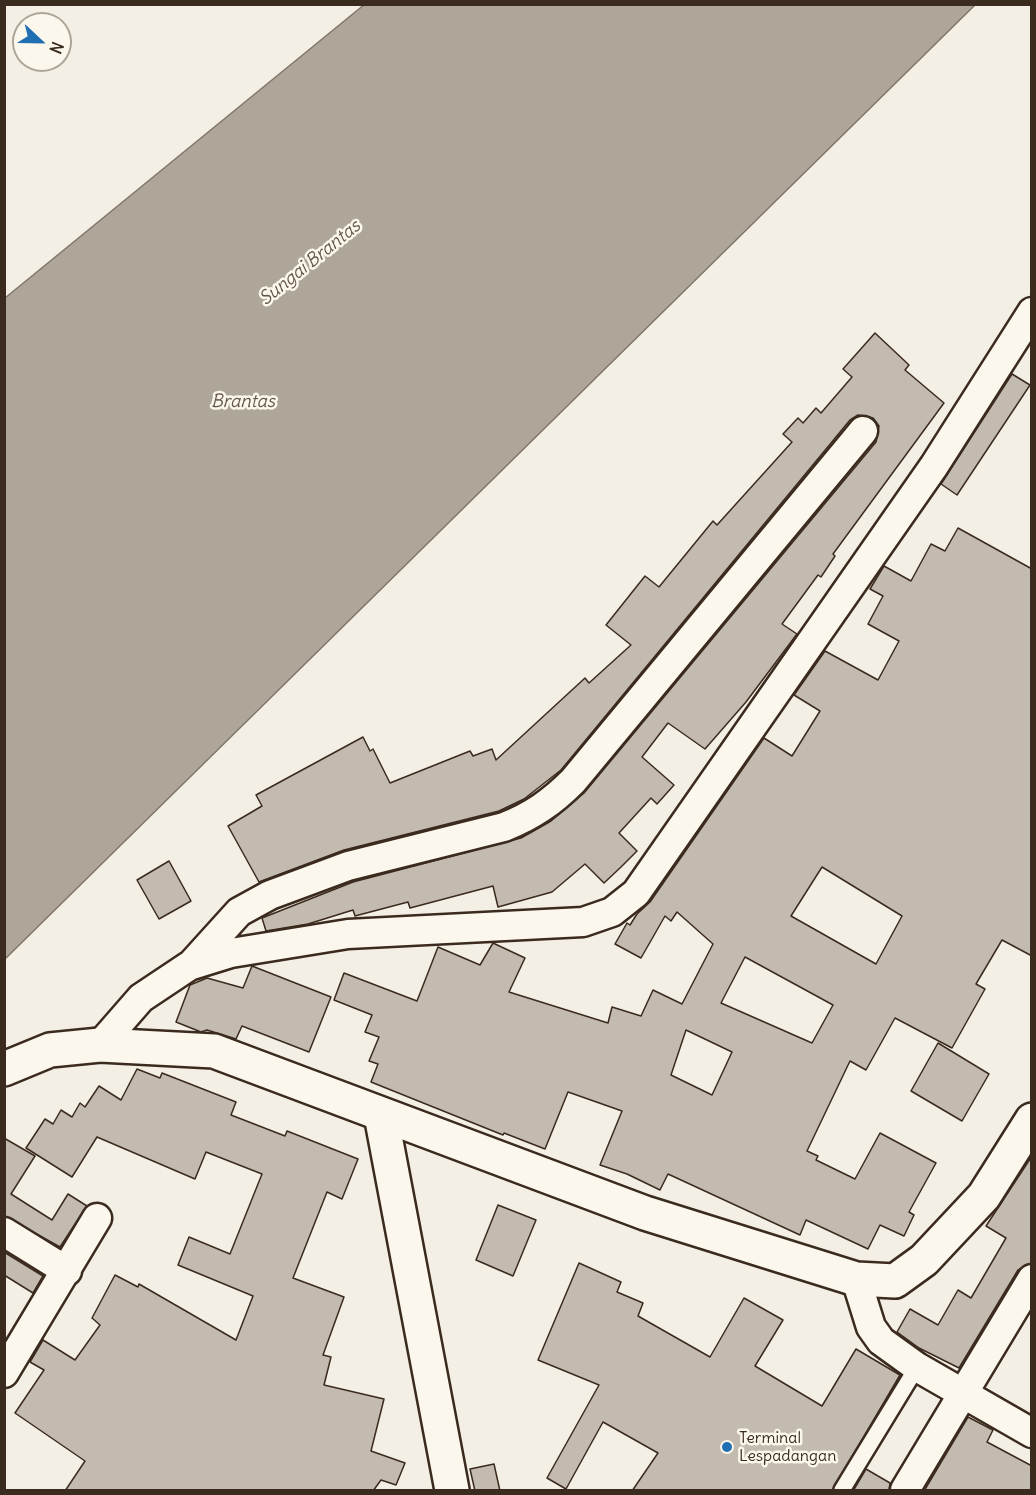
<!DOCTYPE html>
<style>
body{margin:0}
#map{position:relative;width:1036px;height:1495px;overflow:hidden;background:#f3efe4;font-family:Delius,sans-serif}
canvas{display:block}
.frame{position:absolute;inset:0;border:6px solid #3b2a1e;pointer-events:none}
.north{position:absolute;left:12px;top:12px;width:60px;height:60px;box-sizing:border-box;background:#fbf7ec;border:2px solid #aea59a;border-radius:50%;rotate:112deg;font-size:16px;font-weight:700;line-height:24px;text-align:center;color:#3b2a1e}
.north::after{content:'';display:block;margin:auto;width:21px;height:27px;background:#1f6fb2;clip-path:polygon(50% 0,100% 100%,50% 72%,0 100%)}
</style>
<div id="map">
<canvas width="1036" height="1495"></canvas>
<div class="frame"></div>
<div class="north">N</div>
</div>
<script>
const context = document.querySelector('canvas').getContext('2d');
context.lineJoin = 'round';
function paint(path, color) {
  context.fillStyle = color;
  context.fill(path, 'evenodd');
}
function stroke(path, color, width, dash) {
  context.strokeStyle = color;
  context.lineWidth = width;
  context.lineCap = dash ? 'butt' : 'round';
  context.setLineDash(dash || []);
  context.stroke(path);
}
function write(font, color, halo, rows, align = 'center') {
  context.font = font + ' Delius,sans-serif';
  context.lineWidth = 5;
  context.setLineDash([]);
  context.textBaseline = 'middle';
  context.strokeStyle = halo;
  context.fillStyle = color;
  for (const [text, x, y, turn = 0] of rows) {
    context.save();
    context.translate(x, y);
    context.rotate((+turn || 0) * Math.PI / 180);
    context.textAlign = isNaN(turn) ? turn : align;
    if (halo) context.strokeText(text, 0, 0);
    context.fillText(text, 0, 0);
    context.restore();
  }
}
const water = new Path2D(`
 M365,4L975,5L5,959V298Z`);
paint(water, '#afa69a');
stroke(water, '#817468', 1.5);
const building = new Path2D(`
 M875,333L909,365L905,370L944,403L833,554L835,556L821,577L818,575L782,624L797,634L746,702L705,749L668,723L642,757L674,785L657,804L651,798L619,833L637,851L621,867L604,883L585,864L552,892L498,907L493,886L410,908L408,902L355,916L353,910L308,924L266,931L262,918L353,882L521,838L551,821L584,793L876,442L879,426L873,418L858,415L850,420L561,770L524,799L499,811L344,850L259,882L228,826L262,806L256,795L363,737L370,751L373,749L390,783L470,751L473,756L492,749L496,760L585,678L589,683L631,645L606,625L645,576L659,587L713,521L717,525L792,442L783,434L798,418L803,423L816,408L821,413L852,377L843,369Z
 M1012,374L1030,385L957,495L941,484Z
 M958,528L1032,569V956L1002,940L976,984L985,989L952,1048L895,1018L866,1070L850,1061L807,1151L818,1156L816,1160L855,1179L880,1133L936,1163L909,1212L914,1215L904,1236L880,1225L868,1249L806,1220L800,1235L668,1174L660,1190L627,1174L600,1165L622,1111L568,1092L545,1149L504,1133L503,1135L371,1082L378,1064L369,1061L379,1037L365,1032L372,1015L334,1000L344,973L417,1001L438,947L480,965L493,943L525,958L509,992L608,1023L612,1007L641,1016L653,990L682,1004L713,944L677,912L671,921L665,916L641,958L615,944L627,923L630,925L637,914L650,902L764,738L792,756L820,711L794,695L825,651L878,680L899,641L868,624L883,596L870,589L884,566L911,581L931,544L945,551ZM822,867L902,916L876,964L791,916ZM745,957L833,1005L812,1043L721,1003ZM686,1030L732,1052L712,1095L671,1075Z
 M169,861L191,901L159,919L137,880Z
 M252,966L331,997L309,1052L242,1026L236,1039L207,1030L201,1032L176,1022L190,985L207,978L243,988Z
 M938,1043L989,1074L962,1121L911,1091Z
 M137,1069L160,1078L162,1073L236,1102L231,1115L285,1136L287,1131L358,1159L342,1199L327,1192L293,1278L344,1297L323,1355L331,1357L324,1385L384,1399L371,1451L405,1463L396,1485L381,1480L373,1491H65L85,1461L15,1413L44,1370L30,1362L43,1340L75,1360L100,1325L92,1318L115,1275L138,1287L139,1284L236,1340L253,1296L178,1265L189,1237L230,1254L262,1174L206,1152L195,1179L97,1137L72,1177L26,1148L45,1119L53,1124L61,1110L72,1117L80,1103L85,1107L99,1086L121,1100Z
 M4,1138L35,1156L11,1194L52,1220L68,1194L87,1206L60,1247L4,1216Z
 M1032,1156V1263L1018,1270L959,1368L919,1348L897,1332L910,1309L938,1325L958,1290L971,1298L1006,1238L986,1226Z
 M498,1205L536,1220L513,1276L476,1260Z
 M4,1252L43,1276L33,1293L4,1275Z
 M579,1263L621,1282L617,1292L643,1303L638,1316L710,1357L744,1298L783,1320L755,1366L822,1406L856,1349L900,1375L832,1491H632L658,1453L603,1422L566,1489L547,1478L599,1385L538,1360Z
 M968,1417L993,1430L987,1442L1032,1466V1491H924Z
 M494,1464L500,1491H475L470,1469Z
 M866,1469L890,1483L889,1491H853Z`);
paint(building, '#c3bbb0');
stroke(building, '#3b2a1e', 1.5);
const lane = new Path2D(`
 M842,1490L917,1367`);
const street = new Path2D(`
 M191,965L239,912L270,895L348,866L504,827C532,816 552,802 573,781L863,431
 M100,1045L141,998L189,966L231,953L348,934L583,922L612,912L636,893L934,466L1032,312
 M4,1232L67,1271
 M856,1279L871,1327L881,1341L917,1367L1032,1433
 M4,1373L97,1218
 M905,1490L1032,1279`);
const secondary = new Path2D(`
 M381,1115L452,1490`);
const primary = new Path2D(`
 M4,1069L50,1050L100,1045L214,1051L645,1213L856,1279L895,1281L924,1260L984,1196L1032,1120`);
stroke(lane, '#3b2a1e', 20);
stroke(street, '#3b2a1e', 33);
stroke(secondary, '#3b2a1e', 38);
stroke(primary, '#3b2a1e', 38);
stroke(lane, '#fbf7ec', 15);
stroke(street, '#fbf7ec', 28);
stroke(secondary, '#fbf7ec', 33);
stroke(primary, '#fbf7ec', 33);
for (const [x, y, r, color] of [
 [727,1447,6,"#1f6fb2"]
]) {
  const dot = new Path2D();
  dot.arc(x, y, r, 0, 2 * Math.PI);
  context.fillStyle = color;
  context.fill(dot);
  stroke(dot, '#fbf7ec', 2);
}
write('16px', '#3b2a1e', '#fbf7ec', [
 ["Terminal",739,1438],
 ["Lespadangan",739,1456]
], 'left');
write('italic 18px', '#645549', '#fbf7ec', [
 ["Sungai Brantas",310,263,-39],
 ["Brantas",243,402]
]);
</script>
